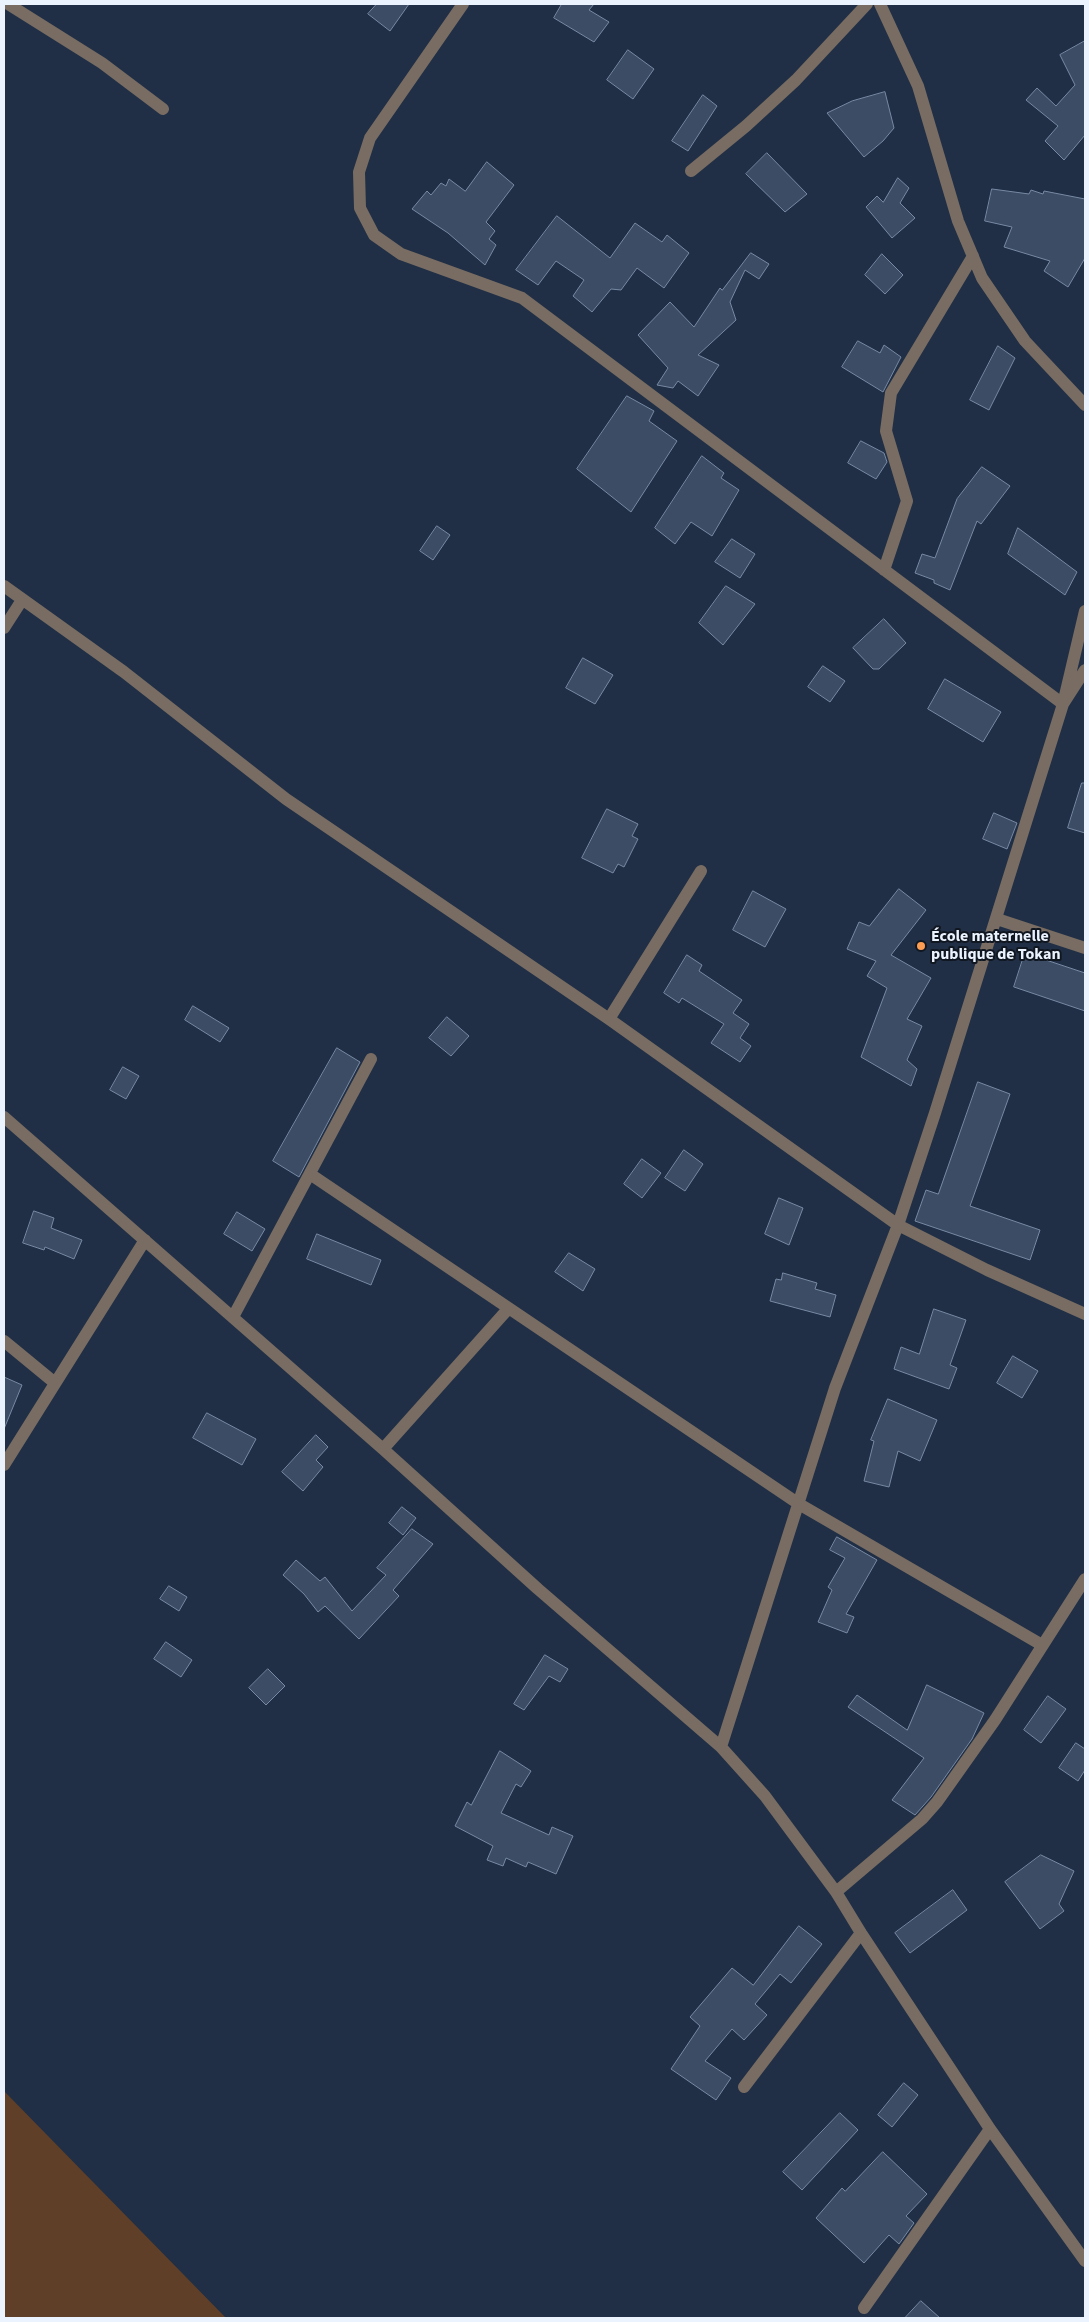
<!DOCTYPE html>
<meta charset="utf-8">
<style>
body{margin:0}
#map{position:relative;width:1089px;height:2322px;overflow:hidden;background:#202f45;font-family:"Source Sans 3",sans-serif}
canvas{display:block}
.frame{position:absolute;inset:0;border:5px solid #ebf3ff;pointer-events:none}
</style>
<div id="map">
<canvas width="1089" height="2322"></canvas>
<div class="frame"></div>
</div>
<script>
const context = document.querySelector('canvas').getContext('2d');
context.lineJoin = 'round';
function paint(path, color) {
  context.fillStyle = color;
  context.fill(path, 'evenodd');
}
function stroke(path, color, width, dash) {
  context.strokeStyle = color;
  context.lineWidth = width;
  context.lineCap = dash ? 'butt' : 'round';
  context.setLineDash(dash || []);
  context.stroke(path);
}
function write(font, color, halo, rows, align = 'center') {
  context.font = font + ' "Source Sans 3",sans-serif';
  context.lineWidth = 4;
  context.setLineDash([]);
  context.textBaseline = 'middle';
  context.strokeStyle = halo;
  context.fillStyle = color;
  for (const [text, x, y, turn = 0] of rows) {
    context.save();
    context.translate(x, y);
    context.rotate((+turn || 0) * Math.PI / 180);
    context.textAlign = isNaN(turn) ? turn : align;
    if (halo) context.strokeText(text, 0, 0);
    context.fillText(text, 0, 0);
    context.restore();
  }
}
paint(new Path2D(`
 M4,2091L226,2318H4Z`), '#5f3f27');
const building = new Path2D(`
 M377,4H409L390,31L368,14Z
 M562,4H594L589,10L609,22L594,42L554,18Z
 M1085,41V135L1064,160L1045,141L1058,126L1026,100L1037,88L1056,106L1075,85L1060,55Z
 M628,50L654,69L633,99L607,80Z
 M885,92L894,128L883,141L864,157L827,113L852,101Z
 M703,95L717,106L688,151L672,141Z
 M767,153L807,194L785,212L746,174Z
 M487,162L514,185L486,222L495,231L489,239L496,245L485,265L448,233L412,209L427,191L431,195L441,183L446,186L449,179L465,191Z
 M898,178L909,188L900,203L915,218L892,238L866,207L877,196L883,202Z
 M992,189L1029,194L1031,190L1043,194L1044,191L1085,199V258L1068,287L1044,271L1050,261L1004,247L1012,227L985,221Z
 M557,216L610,258L635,223L662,242L667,235L689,253L664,288L637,268L621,290L611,289L592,312L573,296L584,280L556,261L538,285L516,270Z
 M751,253L769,264L759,279L745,270L730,302L736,320L698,355L719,365L698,396L678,381L673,388L657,385L668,368L638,335L670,302L694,327L720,288L722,290Z
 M882,254L903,275L885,294L865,275Z
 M858,341L880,353L884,345L901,357L883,392L842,367Z
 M998,346L1015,358L989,410L970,400Z
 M627,396L654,411L649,421L677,441L631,512L577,469Z
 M861,441L884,453L887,462L876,479L848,463Z
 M702,456L724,473L721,478L739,490L712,536L691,522L675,544L655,528Z
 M982,467L1010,486L981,524L977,521L950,590L934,583V580L915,573L922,554L935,558L957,499Z
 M437,526L450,535L433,560L420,551Z
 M1018,528L1077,572L1065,595L1008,554Z
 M732,539L755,554L740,578L715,562Z
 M726,586L755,604L723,645L699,623Z
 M884,619L906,643L879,669H873L853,648Z
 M583,658L613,675L595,704L566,688Z
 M823,666L845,681L830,702L808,687Z
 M945,679L1001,712L983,742L928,709Z
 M1082,783H1085V833L1068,828Z
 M607,809L638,824L632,836L638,839L624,867L618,864L613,873L582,858Z
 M994,813L1017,823L1007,849L983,839Z
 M899,889L926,910L891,955L931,978L907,1019L922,1026L907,1060L917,1069L911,1086L861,1057L887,988L867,976L876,961L847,949L859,922L869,926Z
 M753,891L786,909L765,947L733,930Z
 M1025,953L1085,973V1011L1014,987Z
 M687,955L702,965L699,971L742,1000L733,1013L749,1024L740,1038L751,1046L740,1062L711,1043L724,1024L682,998L679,1003L664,993Z
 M193,1006L229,1028L220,1042L185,1020Z
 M447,1017L469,1036L451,1056L429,1038Z
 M337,1048L360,1062L299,1177L273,1161Z
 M123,1067L139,1076L126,1099L110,1090Z
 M978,1082L1010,1094L970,1206L1040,1230L1030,1260L915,1221L926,1190L938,1194Z
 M684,1150L703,1164L685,1191L665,1178Z
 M642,1159L661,1173L642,1198L624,1184Z
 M779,1198L803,1208L789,1245L765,1234Z
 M34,1211L54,1218L51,1228L82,1240L74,1259L45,1247L44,1250L23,1243Z
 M237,1212L265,1229L252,1251L224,1234Z
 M317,1234L381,1260L371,1285L307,1259Z
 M569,1253L595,1269L583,1291L555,1272Z
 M783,1273L817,1283L815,1289L836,1295L830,1317L770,1301L776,1279L781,1280Z
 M934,1309L966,1320L950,1365L957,1368L949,1389L894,1369L901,1347L919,1354Z
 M1013,1356L1038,1371L1022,1398L997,1383Z
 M4,1377L22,1385L4,1429Z
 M888,1399L937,1420L920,1461L898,1451L889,1487L864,1481L874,1441L871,1440Z
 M207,1413L256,1439L242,1465L193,1438Z
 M316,1435L328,1447L316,1460L323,1467L303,1491L282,1472Z
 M402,1507L416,1518L403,1535L389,1523Z
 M412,1529L433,1544L393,1590L399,1596L359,1639L325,1606L318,1612L304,1594L283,1575L296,1560L320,1581L325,1577L352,1611L386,1575L377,1568Z
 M837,1537L877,1560L846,1614L854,1617L847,1633L818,1622L832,1590L828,1587L845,1558L830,1550Z
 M169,1586L187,1597L179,1611L160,1599Z
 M166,1642L192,1660L181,1677L154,1659Z
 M545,1655L568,1669L560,1682L549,1676L524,1710L514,1704Z
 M268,1669L285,1686L266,1705L249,1688Z
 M927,1685L984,1713L972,1739L931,1797L915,1815L892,1800L924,1758L848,1707L857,1695L907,1730Z
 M1048,1696L1066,1709L1041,1743L1024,1730Z
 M1076,1743L1085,1749V1770L1078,1781L1059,1768Z
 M500,1751L531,1771L521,1787L516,1784L501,1813L549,1835L552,1827L573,1836L556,1874L528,1862L526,1867L506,1858L503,1866L487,1860L493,1846L455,1826L467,1802L471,1805Z
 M1041,1855L1074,1871L1059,1904L1064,1911L1040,1929L1005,1882Z
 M953,1890L967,1910L910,1953L895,1933Z
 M799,1926L822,1944L791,1983L780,1974L755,2004L767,2015L744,2040L732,2029L705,2061L731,2078L716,2100L671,2069L700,2026L690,2017L732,1968L753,1985Z
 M904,2083L918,2095L892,2127L878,2115Z
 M840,2113L858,2130L802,2190L783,2172Z
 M883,2152L927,2194L906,2216L914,2223L899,2244L889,2235L864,2263L816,2218L842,2188L845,2191Z
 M921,2301L940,2318H905Z`);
paint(building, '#3c4c64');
stroke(building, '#7789a4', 1);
stroke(new Path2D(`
 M8,4L102,63L163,109
 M463,4L370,138L359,172L360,208L374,235L401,254L522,298L1063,704L1085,670
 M880,4L918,86L958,221L982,278L1025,341L1085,405
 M691,171L746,126L796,80L867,4
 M884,570L907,501L886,431L891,393L973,256
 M4,586L124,672L286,799L609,1019L898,1225L987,1270L1085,1314
 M4,628L22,600
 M997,919L1085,948
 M609,1019L701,871
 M4,1117L383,1449L538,1589L721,1747L765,1796L836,1892L861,1933L990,2129L1085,2261
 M310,1174L799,1504L1042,1645
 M233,1317L371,1059
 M4,1341L55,1383
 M383,1449L508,1309
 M4,1465L145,1240
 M721,1747L835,1388L898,1225L935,1113L1063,704L1085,611
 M836,1892L922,1819L937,1802L995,1720L1085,1579
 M744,2087L861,1933
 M864,2308L990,2129`), '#786c63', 12);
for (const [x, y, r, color] of [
 [921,946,5,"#fc9d53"]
]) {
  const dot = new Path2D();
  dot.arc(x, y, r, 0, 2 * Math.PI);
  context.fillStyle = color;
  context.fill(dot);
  stroke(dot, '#101721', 2);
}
write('bold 16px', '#ebf3ff', '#101721', [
 ["École maternelle",931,937],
 ["publique de Tokan",931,955]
], 'left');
</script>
